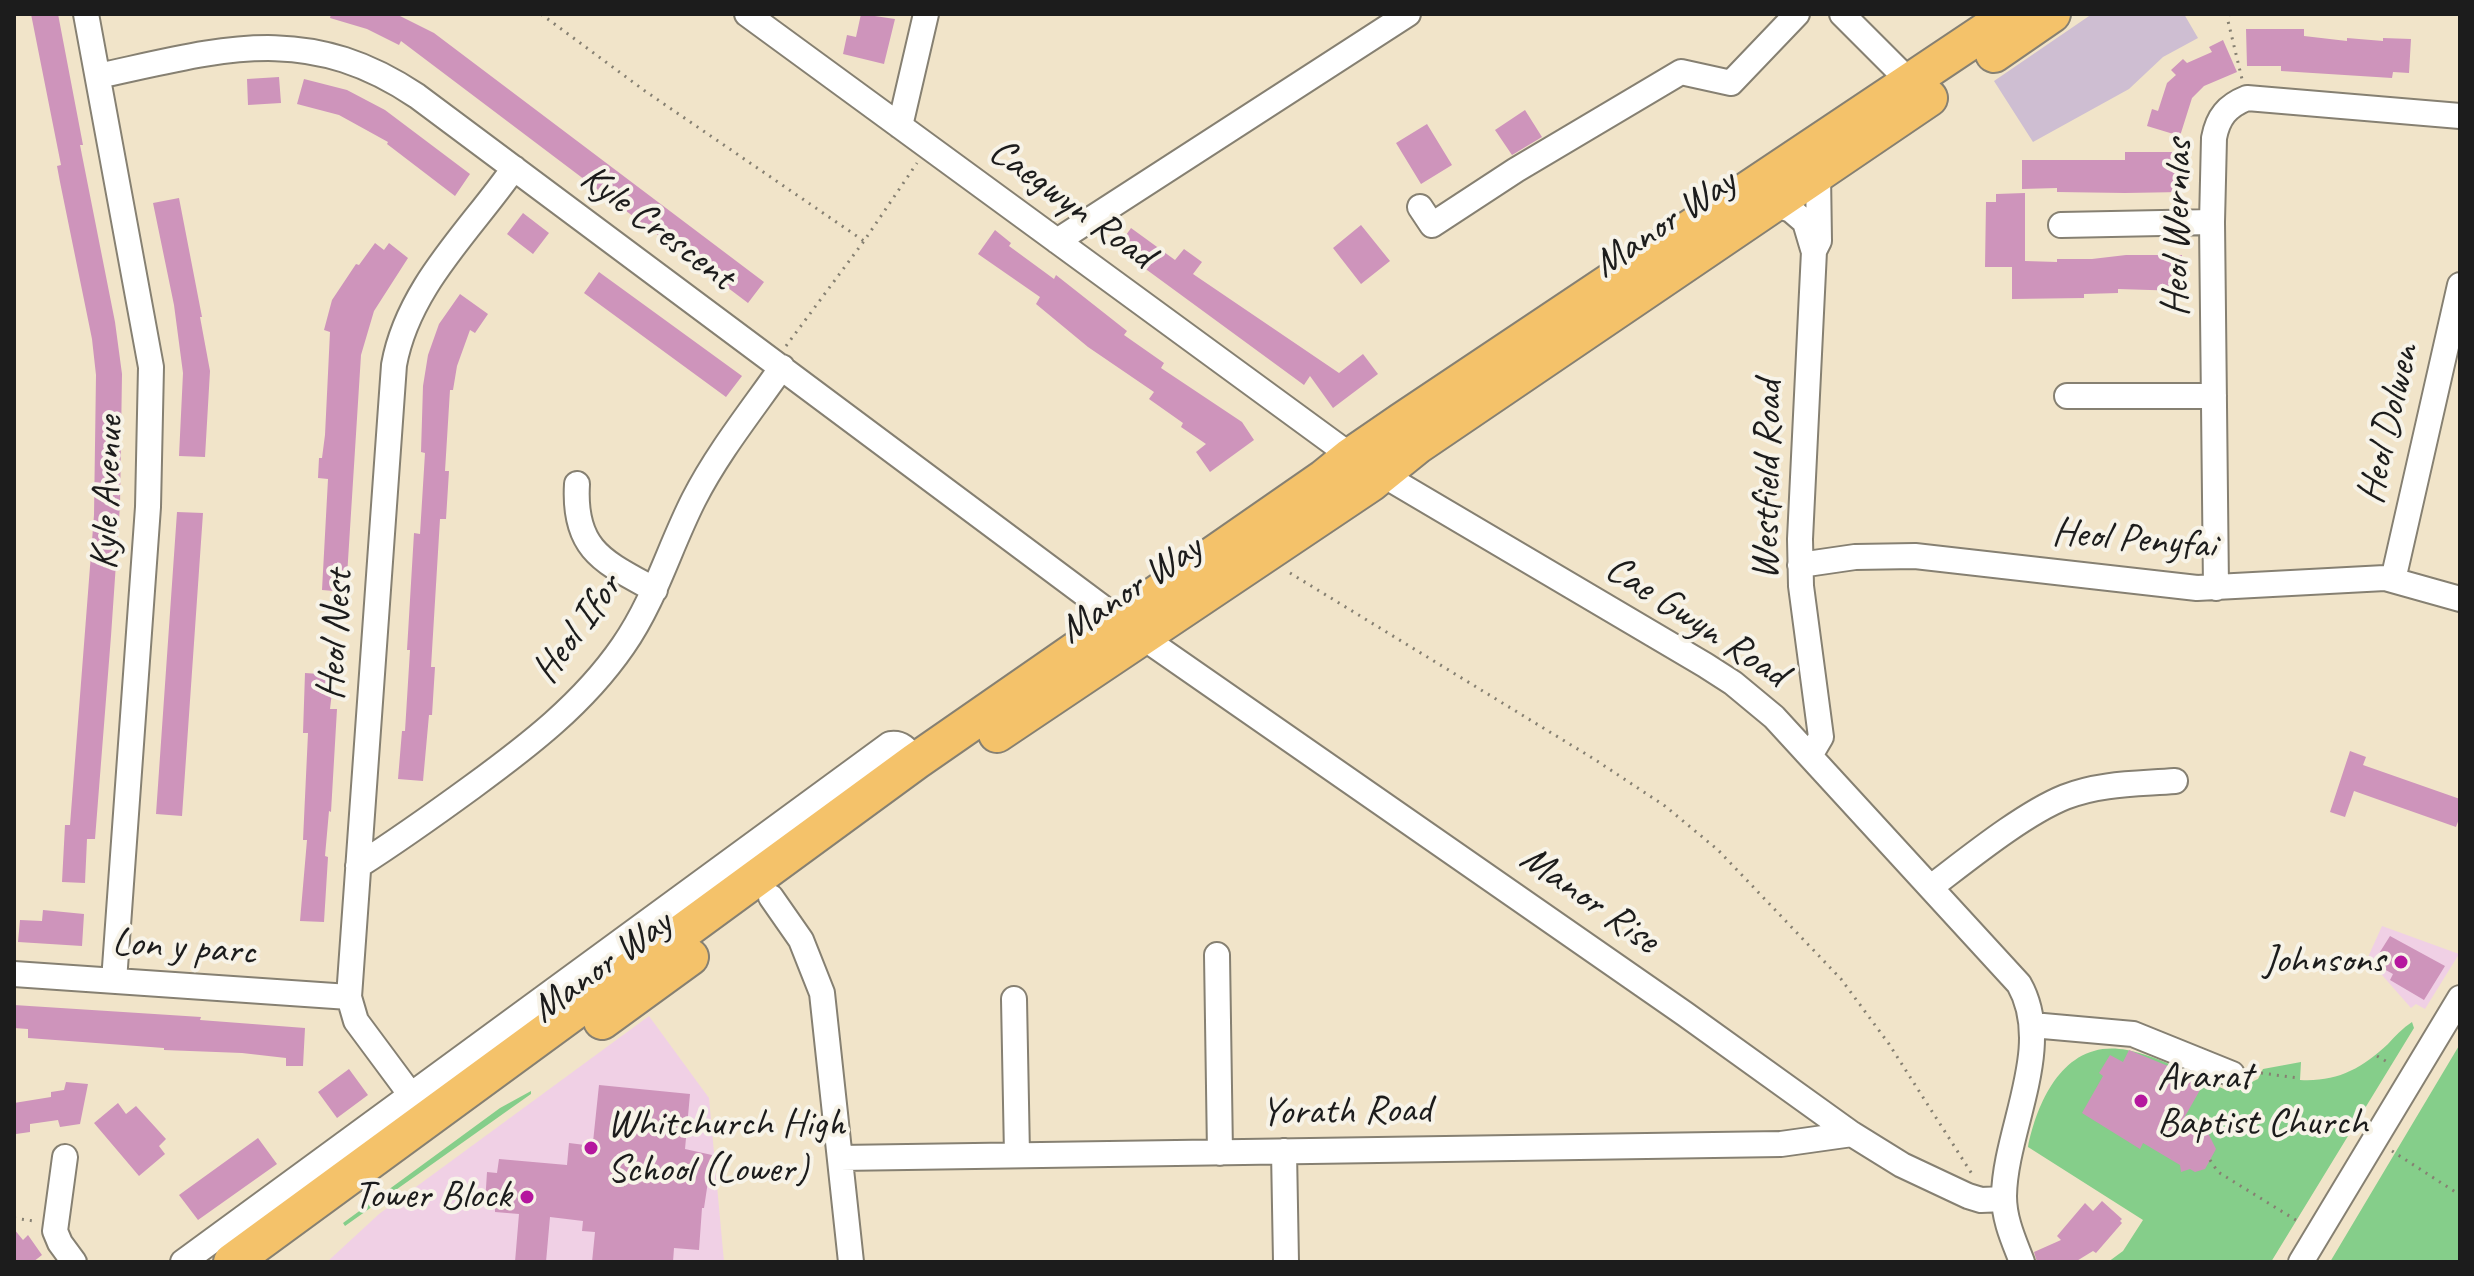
<!DOCTYPE html>
<style>
body{margin:0}
#map{position:relative;width:2474px;height:1276px;overflow:hidden;background:#f1e4c9;font-family:Caveat,sans-serif}
canvas{display:block}
.frame{position:absolute;inset:0;border:16px solid #1c1c1c;pointer-events:none}
</style>
<div id="map">
<canvas width="2474" height="1276"></canvas>
<div class="frame"></div>
</div>
<script>
const context = document.querySelector('canvas').getContext('2d');
context.lineJoin = 'round';
function paint(path, color) {
  context.fillStyle = color;
  context.fill(path, 'evenodd');
}
function stroke(path, color, width, dash) {
  context.strokeStyle = color;
  context.lineWidth = width;
  context.lineCap = dash ? 'butt' : 'round';
  context.setLineDash(dash || []);
  context.stroke(path);
}
function write(font, color, halo, rows, align = 'center') {
  context.font = font + ' Caveat,sans-serif';
  context.lineWidth = 8;
  context.setLineDash([]);
  context.textBaseline = 'middle';
  context.strokeStyle = halo;
  context.fillStyle = color;
  for (const [text, x, y, turn = 0] of rows) {
    context.save();
    context.translate(x, y);
    context.rotate((+turn || 0) * Math.PI / 180);
    context.textAlign = isNaN(turn) ? turn : align;
    if (halo) context.strokeText(text, 0, 0);
    context.fillText(text, 0, 0);
    context.restore();
  }
}
paint(new Path2D(`
 M2382,926L2459,954L2425,1009L2416,1004L2411,1008L2382,975L2364,966Z
 M649,1016L709,1098L724,1262H327L379,1214Z`), '#f0d0e5');
paint(new Path2D(`
 M2092,14H2184L2198,38L2163,57L2129,89L2033,142L1994,81Z`), '#cebed2');
paint(new Path2D(`
 M2412,1022L2414,1028L2271,1262H2108L2123,1251L2143,1220L2028,1147C2038,1098 2066,1038 2127,1050C2162,1057 2197,1078 2231,1092L2258,1079L2263,1069L2301,1062L2300,1080C2337,1082 2361,1069 2388,1044C2395,1036 2403,1028 2412,1022Z
 M2460,1044V1262H2330Z
 M531,1091V1094L345,1226L343,1223L500,1108Z`), '#85ce8a');
paint(new Path2D(`
 M31,14H58L83,145H80L115,322L122,374L120,505L111,636L95,839H87L85,883L62,882L65,825H70L94,515L96,375L92,339L60,182L57,166L61,165Z
 M331,14H396L434,33L764,282L748,303L401,41L399,45L367,29L330,18Z
 M861,14L895,19L884,64L843,54L847,35L856,37Z
 M2246,29H2304V36L2347,41V38L2383,41V38L2411,39L2409,73L2393,72L2392,78L2281,71V66H2247Z
 M2223,40L2237,72L2204,86L2192,98L2180,136L2147,126L2152,109L2158,111L2167,83L2176,75L2171,70L2183,59L2187,63L2212,52L2209,47Z
 M279,77L281,103L248,105L247,79Z
 M304,79L347,90L385,110L470,174L455,196L387,144L388,142L339,115L297,104Z
 M1525,110L1542,137L1512,155L1495,130Z
 M1427,124L1452,165L1421,184L1396,143Z
 M2125,152H2175L2172,163H2182V192L2125,193L2057,192V188L2022,189V160H2125Z
 M2025,193V261L2057,262V259H2092L2126,255H2182V291L2118,289V293L2084,294V298L2012,299V267H1985L1986,202H1996V194Z
 M179,198L202,317H200L210,371L205,457L179,456L183,373L174,305L153,203Z
 M523,213L549,233L533,254L507,234Z
 M1361,225L1390,261L1361,284L1333,248Z
 M1131,228L1175,260L1184,249L1202,262L1193,274L1339,373L1363,354L1378,374L1333,408L1310,376L1304,385L1117,248Z
 M995,230L1011,243L1009,246L1054,279L1056,275L1127,331L1124,335L1164,363L1161,368L1242,422L1254,440L1210,472L1196,452L1206,444L1181,427L1183,423L1149,399L1154,392L1088,347L1036,304L1040,297L978,254Z
 M375,243L384,250L389,243L408,258L374,311L361,355L346,592L322,590L328,479L318,478L319,458H322L325,435L330,332L324,330L332,300L356,264L359,265Z
 M599,272L742,376L726,397L584,293Z
 M460,294L488,314L475,333L470,330L457,366L453,390H450L445,471H449L446,519H440L431,667H435L432,715H429L423,781L398,779L402,731H405L410,650H407L414,533L420,534L425,453L421,452L423,386L428,355L439,324Z
 M177,512L203,513L182,816L156,814Z
 M305,673L334,675L330,709H337L331,812L329,811L325,856L328,857L324,922L300,921L307,840H303L308,733H303Z
 M2350,751L2366,757L2363,765L2460,799V816L2456,827L2354,791L2345,817L2330,812Z
 M43,910L84,914L82,946L18,942L20,920L42,921Z
 M2390,936L2445,966L2424,1000L2390,980L2393,974L2373,963Z
 M14,1005L201,1017L200,1020L305,1028L303,1066H286V1058L242,1053L164,1050V1048L28,1038V1029L14,1028Z
 M2129,1050L2197,1078L2193,1086L2200,1090L2175,1134L2206,1129L2216,1149L2205,1169L2195,1172L2190,1169L2181,1172L2180,1165L2143,1143L2140,1149L2082,1113L2103,1076L2099,1073L2110,1055L2123,1062Z
 M349,1069L368,1095L337,1118L318,1092Z
 M66,1082L88,1084L80,1124L60,1127L58,1120L30,1124V1132L16,1134L14,1103L51,1097V1092L64,1090Z
 M599,1085L690,1094L685,1149L712,1155L704,1208H702L699,1250L674,1248L673,1262H592L595,1232L582,1231L583,1221L550,1217L546,1262H515L519,1214L495,1212V1205L485,1204L487,1172L497,1173L499,1159L567,1165L569,1143L585,1145V1141L593,1142Z
 M118,1103L126,1114L136,1106L166,1139L159,1146L165,1154L139,1176L94,1123Z
 M258,1138L277,1164L198,1220L179,1195Z
 M2102,1201L2122,1219L2120,1221L2122,1223L2096,1253L2093,1251L2075,1262H2037L2034,1252L2061,1240L2057,1236L2085,1203L2093,1211Z
 M14,1229L23,1240L28,1235L42,1255L33,1262H14Z`), '#ce94bb');
const minor = new Path2D(`
 M86,14L151,367L148,507L114,981
 M747,14L1351,456L1705,665L1733,683L1774,717L2019,984C2055,1047 2005,1129 2004,1196C2004,1220 2014,1241 2022,1262
 M1842,14L1910,82
 M98,76C220,50 305,21 417,96L1118,619
 M900,126L926,14
 M1774,204L1791,210L1805,222L1813,249
 M1420,207L1432,225L1516,170L1681,72L1731,83L1797,14
 M2061,225L2212,222
 M1057,241L1408,14
 M2067,396H2214
 M577,484C573,550 604,562 655,590
 M1800,565L1855,557L1915,556L2197,588L2385,578L2460,599
 M2393,580L2460,285
 M2216,588L2212,222L2214,138C2218,117 2227,106 2247,98L2460,116
 M1141,636L1685,1014L1852,1134L1902,1165L1968,1196L1981,1200L2004,1199
 M1811,754L1821,737L1801,586L1800,539L1814,251L1819,241L1818,174
 M358,866C397,841 435,814 472,787C528,746 583,704 623,646C655,600 669,548 694,499C718,452 752,410 782,367
 M1931,887C1968,859 2023,814 2065,797C2100,783 2138,784 2175,781
 M771,897L801,940L822,993L851,1262
 M1217,955L1220,1153
 M14,974L349,997
 M1014,999L1017,1155
 M2032,1025L2133,1034L2232,1074
 M428,1118L356,1021L349,997L394,365C408,287 470,231 514,168
 M1284,1151L1286,1262
 M65,1157L55,1231L60,1243L74,1262
 M840,1158L1781,1144L1852,1134
 M183,1262L890,744C903,742 908,751 916,761
 M2301,1262L2460,998`);
const highway = new Path2D(`
 M1994,54L2052,14
 M997,734L1371,483L1418,445L1929,98
 M602,1021L690,957
 M232,1262L916,761L1324,478L1351,456L1402,421L2011,14`);
stroke(minor, '#868072', 28);
stroke(highway, '#868072', 40);
stroke(new Path2D(`
 M541,14L645,91L864,241
 M2229,14L2228,21L2242,79
 M786,346L864,241L917,163
 M1290,573L1594,759L1665,806L1718,850L1841,979L1889,1044L1972,1174
 M2377,1056L2391,1064
 M2261,1073L2298,1078
 M2392,1151L2460,1195
 M2210,1160L2218,1172L2299,1222
 M14,1218L34,1221`), '#868072', 3, [2, 6]);
stroke(minor, '#fff', 24);
stroke(highway, '#f4c26a', 36);
for (const [x, y, r, color] of [
 [2401,962,8,"#b5179e"],
 [2141,1101,8,"#b5179e"],
 [591,1148,8,"#b5179e"],
 [527,1197,8,"#b5179e"]
]) {
  const dot = new Path2D();
  dot.arc(x, y, r, 0, 2 * Math.PI);
  context.fillStyle = color;
  context.fill(dot);
  stroke(dot, '#f7f3e8', 3);
}
write('40px', '#1c1c1c', '#f7f3e8', [
 ["Caegwyn Road",1071,204,36],
 ["Manor Way",1665,224,-34],
 ["Kyle Crescent",657,228,37],
 ["Heol Wernlas",2178,228,-89],
 ["Heol Dolwen",2389,424,-77],
 ["Westfield Road",1768,480,-89],
 ["Kyle Avenue",108,493,-88],
 ["Heol Penyfai",2134,540,5],
 ["Manor Way",1131,590,-34],
 ["Cae Gwyn Road",1696,622,33],
 ["Heol Ifor",578,629,-54],
 ["Heol Nest",336,635,-86],
 ["Manor Rise",1589,900,35],
 ["Lon y parc",184,948,4],
 ["Manor Way",602,967,-36],
 ["Yorath Road",1346,1112,-1]
]);
write('40px', '#1c1c1c', '#f7f3e8', [
 ["Johnsons",2385,962],
 ["Ararat",2157,1078,"left"],
 ["Baptist Church",2157,1124,"left"],
 ["Whitchurch High",607,1125,"left"],
 ["School (Lower)",607,1171,"left"],
 ["Tower Block",511,1197]
], 'right');
</script>
